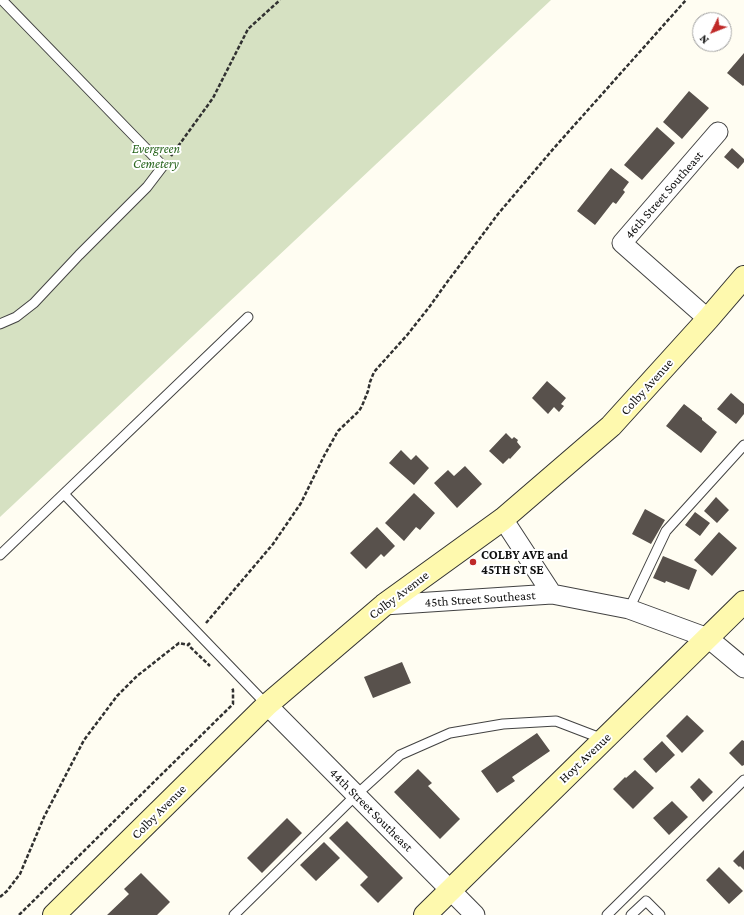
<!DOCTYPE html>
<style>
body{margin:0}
#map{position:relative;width:744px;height:915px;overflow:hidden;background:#fffdf2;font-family:"Crimson Pro",serif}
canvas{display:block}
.north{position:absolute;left:692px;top:12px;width:40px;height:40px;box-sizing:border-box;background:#fff;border:1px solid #9f9f9f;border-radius:50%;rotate:227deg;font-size:11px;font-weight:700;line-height:16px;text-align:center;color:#0f0f0f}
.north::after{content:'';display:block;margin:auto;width:14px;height:18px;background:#bf2928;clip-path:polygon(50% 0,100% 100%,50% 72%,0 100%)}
</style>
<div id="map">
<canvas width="744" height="915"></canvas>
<div class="north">N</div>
</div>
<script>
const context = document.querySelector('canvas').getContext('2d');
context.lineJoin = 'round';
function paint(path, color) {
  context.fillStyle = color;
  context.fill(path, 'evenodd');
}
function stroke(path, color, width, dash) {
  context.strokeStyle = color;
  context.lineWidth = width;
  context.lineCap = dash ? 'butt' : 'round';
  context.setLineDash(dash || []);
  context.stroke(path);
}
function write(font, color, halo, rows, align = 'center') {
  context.font = font + ' "Crimson Pro",serif';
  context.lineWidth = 4;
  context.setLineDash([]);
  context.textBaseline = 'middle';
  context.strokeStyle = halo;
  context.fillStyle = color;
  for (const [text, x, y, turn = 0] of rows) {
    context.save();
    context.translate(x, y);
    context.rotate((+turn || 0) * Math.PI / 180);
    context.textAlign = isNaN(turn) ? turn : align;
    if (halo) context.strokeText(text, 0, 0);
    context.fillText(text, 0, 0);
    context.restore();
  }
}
paint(new Path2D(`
 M0,0H551L0,517Z`), '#d6e1c2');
paint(new Path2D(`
 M744,53V85L743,86L727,73Z
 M689,91L709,108L682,139L663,122Z
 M657,127L675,143L642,180L624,165Z
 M732,148L744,159V162L738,169L724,157Z
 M611,168L629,182L623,190L625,192L616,204L613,202L595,225L577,211Z
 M547,381L566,398L561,404L564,406L559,412L554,407L548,414L532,398Z
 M731,393L744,404V414L736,424L717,409Z
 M684,404L702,418V420L717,432L701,453L666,426Z
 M506,433L512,439L514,437L518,440L517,442L521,447L510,459L509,458L503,464L489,451Z
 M401,450L411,460L416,455L429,468L414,485L389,463Z
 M465,466L482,484L457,508L434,483L448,470L454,476Z
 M414,493L435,513L420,530L416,527L404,541L385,523Z
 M716,497L729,510L717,523L704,511Z
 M645,509L665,520L651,544L632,534Z
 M695,512L710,523L700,536L685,525Z
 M377,527L395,546L384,557L381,554L366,569L350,553Z
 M719,532L737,548L712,576L694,560Z
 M663,556L697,570L689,590L666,581L665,583L653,578Z
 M402,662L411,683L373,698L364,677Z
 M687,715L704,731L682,753L666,736Z
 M537,733L550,751L512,777L515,781L497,793L481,771Z
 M742,740L744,741V765L742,766L729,753Z
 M662,741L675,755L656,773L643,759Z
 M418,769L432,783L428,786L460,819L440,839L394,792Z
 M635,770L654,788L633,809L613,789L625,777L626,778Z
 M699,778L713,792L703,802L690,787Z
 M672,801L688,817L669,835L653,818Z
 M287,818L302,833L262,873L247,858Z
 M347,821L403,878L378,903L360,885L368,877L329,838Z
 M324,842L340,858L316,881L300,865Z
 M744,850V870L740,866L739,867L733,861Z
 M719,867L743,891L729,904L706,880Z
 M141,873L170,902L157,915H107L129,894L124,889Z`), '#58514c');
const lane = new Path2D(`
 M0,324L16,317L34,303L79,255L147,187L163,166L2,0
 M64,494L267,705
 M0,555L248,317
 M629,609L666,531L744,445
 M234,915L356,795L400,755L450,733L503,724L556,721L603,739
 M607,915L744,780
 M631,915L646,901L660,915`);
const street = new Path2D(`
 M708,319L622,243L718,132
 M503,519L552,594
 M384,605L552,594L629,609L708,638L744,668
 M267,705L475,915`);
const secondary = new Path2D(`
 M54,915L267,705L384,605L503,519L611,426L708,319L744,277
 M425,915L744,602`);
stroke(lane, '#424242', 11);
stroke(street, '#424242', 21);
stroke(secondary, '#313131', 24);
stroke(new Path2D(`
 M171,156L213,98L248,29L280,0
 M206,623L273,544L301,503L324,456L338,431L359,411L362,406L368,391L370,382L374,372L408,334L430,306L445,285L498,214L554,148L686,0
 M190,643L188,645L210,666
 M0,897L7,891L20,874L44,817L84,740L117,696L137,676L179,643L188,645
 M19,915L233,704V690L232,688`), '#313131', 2.5, [4, 2]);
stroke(lane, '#fff', 9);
stroke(street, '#fff', 19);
stroke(secondary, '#fef9ae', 22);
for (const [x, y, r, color] of [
 [473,562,4,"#bf2928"]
]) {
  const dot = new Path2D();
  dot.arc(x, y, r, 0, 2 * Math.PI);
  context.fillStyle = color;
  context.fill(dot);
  stroke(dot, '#fff', 1.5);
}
write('italic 13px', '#2b6720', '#fff', [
 ["Evergreen",156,149],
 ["Cemetery",156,164]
]);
write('13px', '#0f0f0f', '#fff', [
 ["46th Street Southeast",664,195,-49],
 ["Colby Avenue",647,387,-48],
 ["Colby Avenue",399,595,-37],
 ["45th Street Southeast",480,599,-4],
 ["Hoyt Avenue",585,758,-44],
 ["44th Street Southeast",371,810,45],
 ["Colby Avenue",159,812,-45]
]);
write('bold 13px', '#0f0f0f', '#fff', [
 ["COLBY AVE and",481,555],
 ["45TH ST SE",481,570]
], 'left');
</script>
